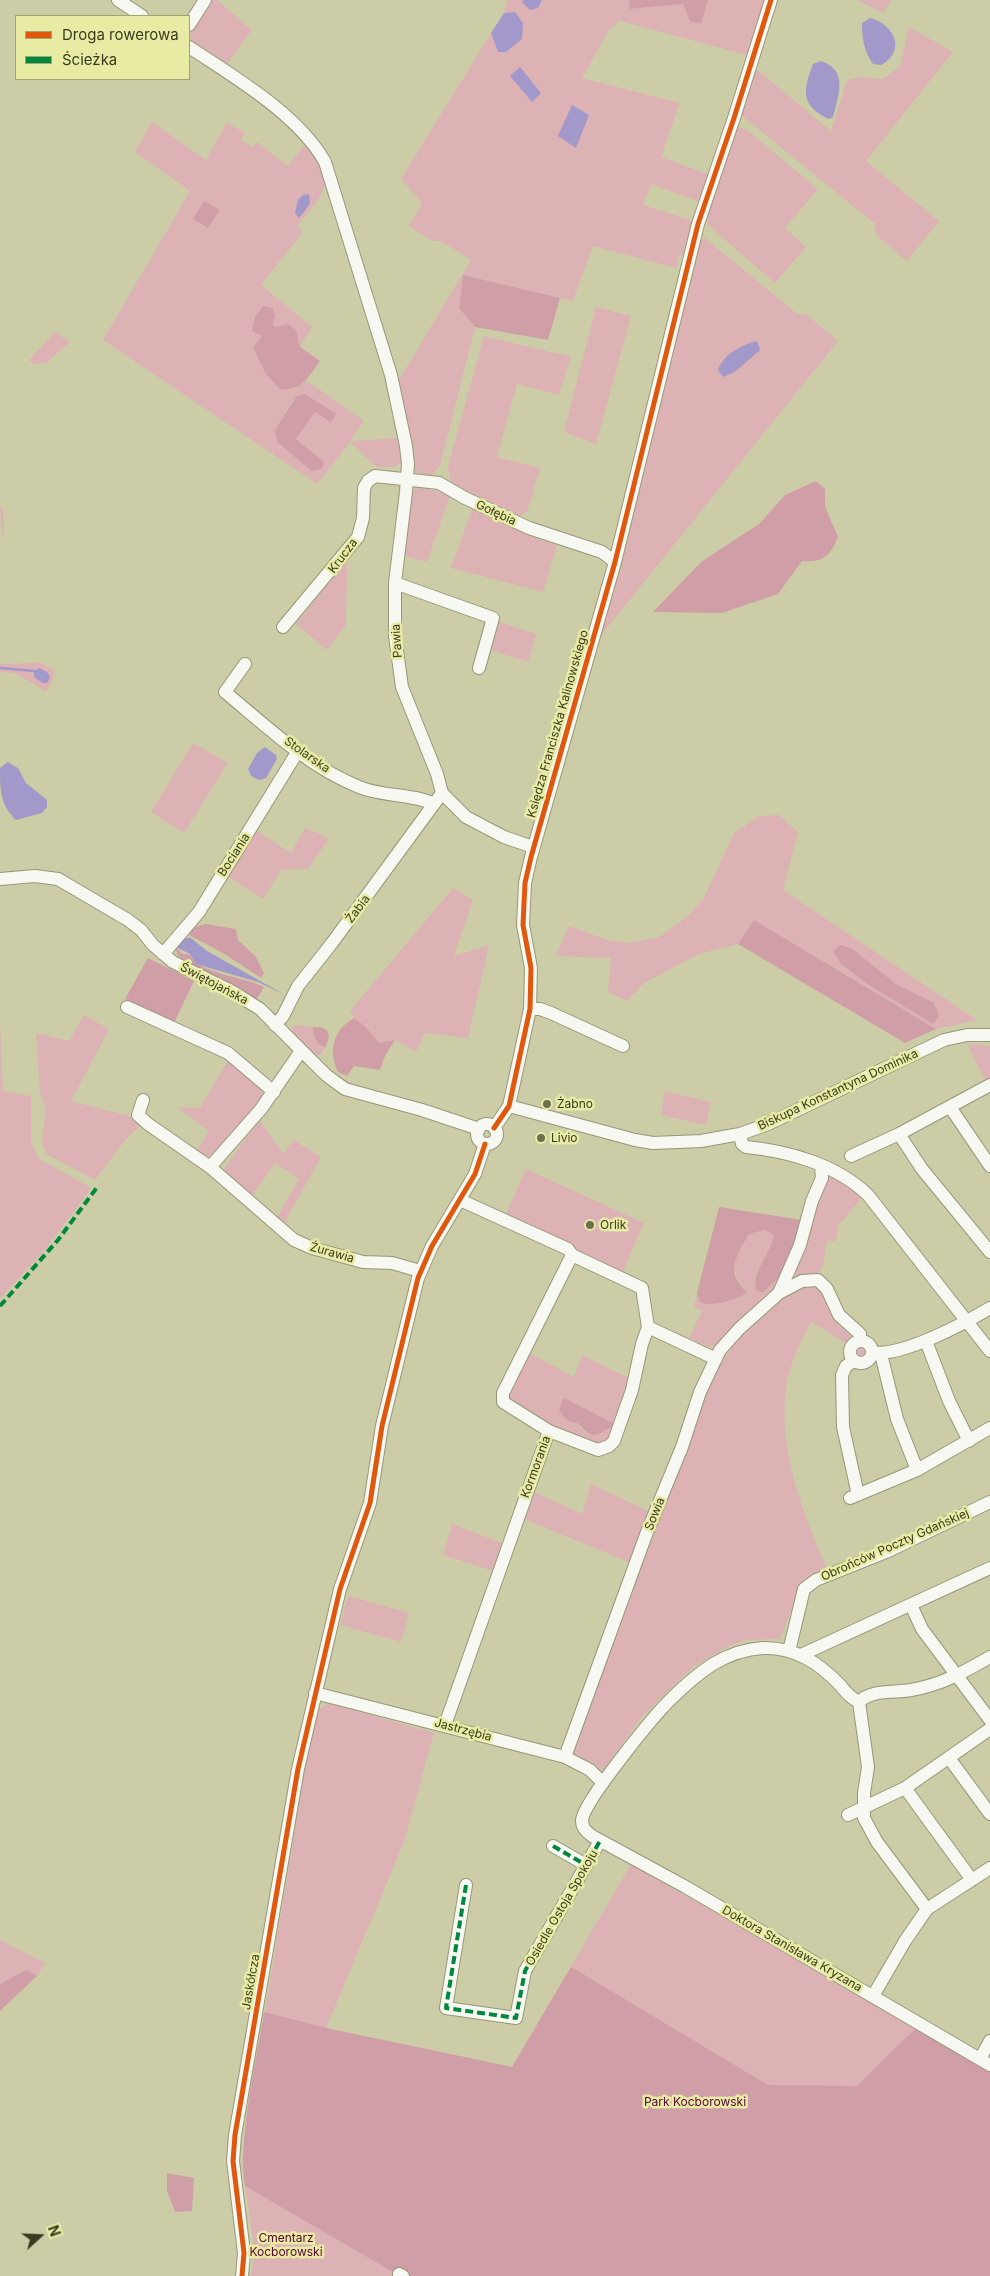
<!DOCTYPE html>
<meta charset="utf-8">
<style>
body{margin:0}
#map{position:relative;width:990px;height:2276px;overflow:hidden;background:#cccda7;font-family:Inter,sans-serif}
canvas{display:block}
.legend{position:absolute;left:15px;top:15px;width:175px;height:65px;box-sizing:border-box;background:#e8eba3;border:1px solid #a2a56e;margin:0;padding:6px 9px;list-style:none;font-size:15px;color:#3a3b1e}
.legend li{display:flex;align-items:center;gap:10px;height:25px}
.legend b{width:25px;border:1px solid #a2a56e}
.north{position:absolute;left:15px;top:2211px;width:50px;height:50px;-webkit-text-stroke:4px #e8eba3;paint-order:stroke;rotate:70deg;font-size:14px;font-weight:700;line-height:20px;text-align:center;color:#3a3b1e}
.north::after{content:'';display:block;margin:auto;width:18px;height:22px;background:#3a3b1e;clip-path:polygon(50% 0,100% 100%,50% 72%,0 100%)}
</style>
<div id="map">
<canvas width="990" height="2276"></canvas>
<ul class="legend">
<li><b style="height:6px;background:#df580d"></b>Droga rowerowa</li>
<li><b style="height:6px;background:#00873e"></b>Ścieżka</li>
</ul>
<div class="north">N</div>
</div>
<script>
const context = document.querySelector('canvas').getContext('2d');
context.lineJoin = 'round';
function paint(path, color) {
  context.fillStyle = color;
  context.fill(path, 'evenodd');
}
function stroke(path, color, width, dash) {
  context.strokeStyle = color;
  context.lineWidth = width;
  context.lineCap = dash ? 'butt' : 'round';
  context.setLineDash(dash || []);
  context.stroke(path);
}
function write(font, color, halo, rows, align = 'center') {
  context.font = font + ' Inter,sans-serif';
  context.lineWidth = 5;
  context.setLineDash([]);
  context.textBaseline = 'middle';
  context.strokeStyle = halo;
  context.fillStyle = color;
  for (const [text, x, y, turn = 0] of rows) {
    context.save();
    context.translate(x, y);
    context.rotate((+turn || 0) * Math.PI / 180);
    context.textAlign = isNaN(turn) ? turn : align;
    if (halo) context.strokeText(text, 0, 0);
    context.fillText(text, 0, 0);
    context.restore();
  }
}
paint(new Path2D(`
 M208,0H217L252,30L226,65L192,43L189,30Z
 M508,0H630V9L683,4L690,20L700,24L708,0H765L747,55L620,21L608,31L582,78L680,103L661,157L710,175L700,202L651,184L643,205L694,221L683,254L679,257L676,268L593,246L573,301L463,275L459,308L475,327L440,466L431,476L415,472L399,380L471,260L441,241H432L409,226L422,203L401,179L491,33L497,44L516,12L504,13Z
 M857,0H891L883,13Z
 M909,27L953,52L866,161L939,221L907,261L875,234V224L740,114L755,68L831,131L847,80L862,77L883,79L900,66Z
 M152,122L206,160L227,123L245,133L241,140L252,147L257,142L288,166L306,143L318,156L326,183L318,200L297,226L303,232L261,285L312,327L300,347L271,324L253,347L265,373L291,390L307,381L364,421L350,441L400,438L402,462L395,467H377L350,442L317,484L103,340L190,191L135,152ZM305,394L315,411L296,439L324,462L275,430Z
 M736,126L747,130L818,189L785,228L806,247L775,283L709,226L705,217Z
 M705,238L796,313L807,315L838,341L599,638L697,241Z
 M596,307L631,316L596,444L564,432Z
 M55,332L70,342L46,363L33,364L29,360Z
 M484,336L571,357L559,395L517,384L497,457L540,468L527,512L519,516L451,483L448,466Z
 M419,485L450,496L427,562L401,555L411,493Z
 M0,507L3,509L4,530L2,539Z
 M473,507L530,536L557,545L543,592L451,568Z
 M347,561L346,625L327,650L296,624Z
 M497,621L536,634L528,662L488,649Z
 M41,663L55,671L49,689L45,691L16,673L0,672V664Z
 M193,743L228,763L184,833L151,812Z
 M779,815L798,832L783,890L977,1020L936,1029L754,920L738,944L699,954L644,983L627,1001L608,992L611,958L556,956L569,926L607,940L629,943L659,937L687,917L704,898L734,833L759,816Z
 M305,828L329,838L309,868L281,870L263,899L226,875L254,829L291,853Z
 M453,888L473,900L454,956L489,945L468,1038L425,1033L416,1052L395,1040L379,1043L365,1026L354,1018L350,1011Z
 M84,1015L109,1029L71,1101L129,1116L141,1125L126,1139L95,1180L46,1154L42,1143L46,1109L40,1092L36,1033L69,1041Z
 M0,1019L3,1091L31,1096V1142L39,1159L90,1187L88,1193L46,1248L0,1299Z
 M297,1025L313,1027V1034L319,1045L326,1047L320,1055H314L292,1032V1027Z
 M977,1044L990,1046V1081L987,1084L968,1046Z
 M229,1059L261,1087L264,1100L221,1152L210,1157L195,1153L209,1131L177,1107L200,1108Z
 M665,1091L711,1102L706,1125L661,1115Z
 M259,1120L283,1153L294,1140L321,1157L283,1225L276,1219L299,1179L275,1163L250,1199L222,1172Z
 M526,1169L644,1223L623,1272L505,1216Z
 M828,1172L864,1195L838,1226L836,1241H827C822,1268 828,1274 797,1278L795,1272Z
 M765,1230L774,1235L772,1247L761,1263L786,1271L773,1294L715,1345L708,1347L689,1338L702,1311L694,1307L697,1293L700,1302L744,1288C727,1269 738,1252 749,1234Z
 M807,1285L818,1287L854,1334L845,1343L811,1321C802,1341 791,1360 787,1382C776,1445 802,1510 826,1567L803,1581L780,1639L746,1640L727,1647L693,1667L644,1714L603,1770L572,1753L713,1376C735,1341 765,1297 807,1285Z
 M855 1352a6 6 0 1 1 12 0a6 6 0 1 1-12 0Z
 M529,1353L574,1377L582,1355L631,1379L608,1441L602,1445L548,1426L511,1403L508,1393ZM560,1410L599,1434L584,1432L578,1423C568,1423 564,1418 560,1410Z
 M591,1484L650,1512L631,1563L524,1519L534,1492L582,1514Z
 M452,1524L502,1543L493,1571L443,1555Z
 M348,1596L409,1613L401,1642L340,1625Z
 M329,1703L434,1733L404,1842L326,2028L512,2067L631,1864L990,2072V2276H410L403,2272L400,2276H251L255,2251L242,2164L245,2135L314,1712Z
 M0,1940L45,1963L37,1976L26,1970L0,1984Z`), '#dcb2b5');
paint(new Path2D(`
 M630,0H708L701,24L690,21L683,4L629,9Z
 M204,201L220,210L208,228L193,219Z
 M463,275L560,298L548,340L475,327L459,308Z
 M263,306L273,308L275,316L272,324L276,327L288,324L296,330L300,347L320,361C308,378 302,391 280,389L265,373L253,347L262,336L252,331L255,317Z
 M305,394L336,414L331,422L315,412L296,439L324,462L322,469L312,471L277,442L275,430L297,396Z
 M816,481L825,489V507L838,537C830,556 823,563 802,561L778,594L722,613L653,612L701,562L759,524L785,495Z
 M754,920L936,1029L905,1043L738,944Z
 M206,924L236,929L238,940L256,957L264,973L261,978L223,953L189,935L194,927Z
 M841,945L851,948L896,984L934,1003L939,1016L933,1024L869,985L841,964L833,951Z
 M175,946L183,954L190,955C201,975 244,976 264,987L256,1000L178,956Z
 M148,958L194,981L174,1023L125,999Z
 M354,1018L365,1026L379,1043L395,1040L385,1056L380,1070L354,1066L347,1076L338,1072C328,1051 333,1030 354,1018Z
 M313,1027H321L327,1030L329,1036L326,1047L319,1045L313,1034Z
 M719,1207L802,1220L786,1271L763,1292L756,1291C753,1269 770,1255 774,1235L765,1230L749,1234C742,1246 729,1265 737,1280C739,1284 744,1288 747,1293C736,1299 712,1308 700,1302L697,1293Z
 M564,1398L615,1424C597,1436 593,1441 578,1423C568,1423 564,1418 559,1410Z
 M571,1967L768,2085L857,2086L916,2028L990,2072V2276H410L403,2272L400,2276L245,2186C238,2135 256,2064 264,2012L326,2028L512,2067Z
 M26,1970L37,1976L0,2011V1984Z
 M167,2173L194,2178L192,2211L175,2212L167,2191Z`), '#d09ea6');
paint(new Path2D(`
 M523,0H542L538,8L530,10L522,2Z
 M515,12L523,23L522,39L506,52H498L491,33L504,13Z
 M870,18C894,24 907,51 881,65L873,64C864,51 862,38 862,23Z
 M821,61C849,70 838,96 833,117L829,119C800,106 803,90 813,64Z
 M520,67L541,93L532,102L510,76Z
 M572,105L589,115L576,148L558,136Z
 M309,194L310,204L299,218L295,213L298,200L303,195Z
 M757,341L760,350L736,371L723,377L718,370C724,354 741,345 757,341Z
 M39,668L47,672L50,677L47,683H43L34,677V671Z
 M265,747L276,755L277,759L266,778L259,780L251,776L248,769L257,753Z
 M8,762L18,768L26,783L47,800V807L42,813L16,820C0,805 0,789 0,768Z
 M186,938H191L207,951L285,995L258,982L196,964L190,954L176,947L178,943Z`), '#a298c9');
stroke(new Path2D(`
 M0,668L34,671`), '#a298c9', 2.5);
const minor = new Path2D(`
 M118,0L142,16
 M189,25L205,0
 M189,47C234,77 298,114 325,162L391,375L406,446L408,464L406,492L395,583V636L402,687L437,774L442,793L466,817L504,837L533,847
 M395,583L493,618L479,668
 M283,627L358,537L363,518L364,488L368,481L375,476L439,483L465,498L529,528L602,552L615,562
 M245,664L225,692C266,726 309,767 359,787C383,797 411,793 434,804
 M0,879L35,876L58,879L128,920L141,930L153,945L173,962L233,992L260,1009L326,1075L345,1089L422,1110L479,1129
 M163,954L199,912L298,751
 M127,1007L228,1053L274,1092
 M530,1009H540L551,1013L623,1046
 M275,1025L283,1016L298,986L332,943L442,793
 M143,1100L138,1115L148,1124L210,1167L294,1240L312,1248L363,1262L392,1263L420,1271
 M509,1106L635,1140L653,1143L701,1141L740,1134L768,1124L944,1040L967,1035H990
 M950,1107L990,1166
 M477 1134a10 10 0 1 1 20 0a10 10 0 1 1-20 0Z
 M494,1128L509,1106L530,1009L531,968L523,925L525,883L531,857L615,562L698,224L734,118L771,0
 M740,1134L742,1144L746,1147C789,1151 837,1165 868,1195L990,1351
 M899,1134L922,1169L990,1252
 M851,1156L899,1134L990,1085
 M210,1167L261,1109L301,1051
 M460,1200L568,1249L572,1255L642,1288L648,1327
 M779,1293L800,1245L812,1201L822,1178L821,1166
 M850 1352a11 11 0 1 1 22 0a11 11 0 1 1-22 0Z
 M926,1341L949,1401L969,1441
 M872,1352C900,1358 965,1323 990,1308
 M881,1354L897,1419L917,1470
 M854,1361L846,1366L842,1375L843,1427L858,1495
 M549,1431L503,1402V1393L572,1255
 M850,1498L917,1470L990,1428
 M911,1605L922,1629L990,1720
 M789,1651L804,1589L816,1580L886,1552L990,1502
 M801,1655L990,1568
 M315,1693L565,1757L590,1770L603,1783
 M859,1702C871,1689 895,1693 911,1690C941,1685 964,1672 990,1657
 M445,1725L549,1431L598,1450L609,1446L614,1441L632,1390L642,1344L648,1327L716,1359
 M565,1757L647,1532L682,1447L700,1392L720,1350L740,1328L779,1293L802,1281L818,1280L827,1289L839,1315L860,1334V1340
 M949,1758L990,1814
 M905,1788L972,1880
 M848,1815L905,1788L990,1729
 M553,1846L586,1865
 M466,1885L446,2008L516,2018L525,1971L600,1841
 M927,1909L990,1868
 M873,1996L905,1941L927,1909L877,1842L864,1818V1793L868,1767L859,1702C850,1698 846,1692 840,1685C819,1663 795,1647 763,1648C746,1649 728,1655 713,1664C698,1674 684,1686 672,1698C655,1714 584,1801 582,1820C582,1828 586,1831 592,1836L684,1886L990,2065
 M980,2059L990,2041
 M399,2274L403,2276
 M242,2276L244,2253L233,2161L235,2135L298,1769L340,1589L370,1503L382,1426L418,1278L432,1246L475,1174L485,1144`);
stroke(minor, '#969778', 14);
stroke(minor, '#f7f8f2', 12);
stroke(new Path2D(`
 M0,1306L58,1240L98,1186
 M553,1846L586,1865
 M466,1885L446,2008L516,2018L525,1971L600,1841`), '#00873e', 4, [8, 4]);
stroke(new Path2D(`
 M494,1128L509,1106L530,1009L531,968L523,925L525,883L531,857L615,562L698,224L734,118L771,0
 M242,2276L244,2253L233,2161L235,2135L298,1769L340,1589L370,1503L382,1426L418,1278L432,1246L475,1174L485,1144`), '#df580d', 5);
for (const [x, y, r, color] of [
 [547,1104,5,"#6d6e4e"],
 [541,1138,5,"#6d6e4e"],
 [590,1225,5,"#6d6e4e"]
]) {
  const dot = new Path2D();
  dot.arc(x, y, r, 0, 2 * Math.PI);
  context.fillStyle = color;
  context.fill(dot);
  stroke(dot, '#e8eba3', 2);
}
write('12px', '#3a3b1e', '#e8eba3', [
 ["Gołębia",496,513,25],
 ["Krucza",343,556,-53],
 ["Pawia",397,641,-94],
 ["Księdza Franciszka Kalinowskiego",558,724,-74],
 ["Stolarska",307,755,35],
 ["Bociania",234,855,-57],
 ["Żabia",358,909,-53],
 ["Świętojańska",214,984,28],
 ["Biskupa Konstantyna Dominika",838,1090,-25],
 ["Żurawia",332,1253,16],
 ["Kormorania",536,1467,-70],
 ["Sowia",655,1514,-68],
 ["Obrońców Poczty Gdańskiej",895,1545,-24],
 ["Jastrzębia",463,1730,15],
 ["Osiedle Ostoja Spokoju",562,1908,-60],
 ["Doktora Stanisława Kryzana",792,1949,30],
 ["Jaskółcza",251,1982,-80]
]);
write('12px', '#3a3b1e', '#e8eba3', [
 ["Żabno",557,1104],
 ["Livio",551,1138],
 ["Orlik",600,1225]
], 'left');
write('12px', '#590439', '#e8eba3', [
 ["Park Kocborowski",695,2102],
 ["Cmentarz",286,2238],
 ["Kocborowski",286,2252]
]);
</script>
